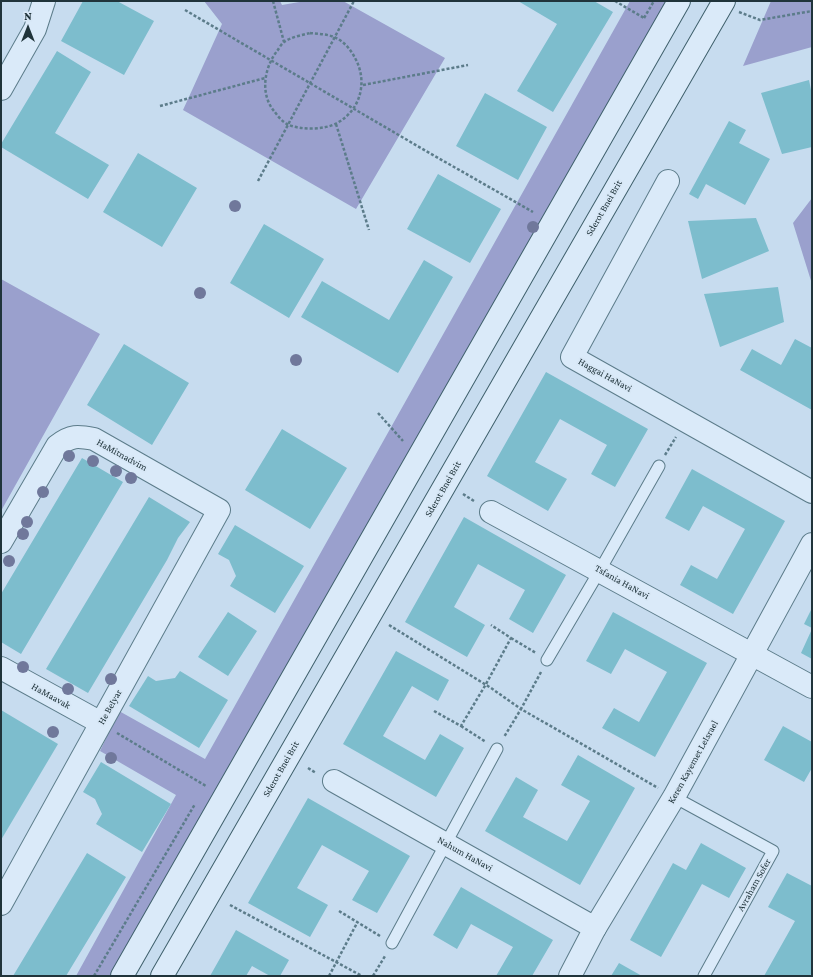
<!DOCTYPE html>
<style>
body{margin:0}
#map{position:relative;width:813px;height:977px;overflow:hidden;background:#c7dcef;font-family:"Crimson Pro",serif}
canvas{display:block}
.frame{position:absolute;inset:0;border:2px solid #20343b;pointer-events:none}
.north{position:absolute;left:8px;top:8px;width:40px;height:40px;-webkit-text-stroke:3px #d7e7f6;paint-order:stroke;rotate:0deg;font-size:11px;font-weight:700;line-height:16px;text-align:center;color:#20343b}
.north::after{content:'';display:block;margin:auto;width:14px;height:18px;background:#20343b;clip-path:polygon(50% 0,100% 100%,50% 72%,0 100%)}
</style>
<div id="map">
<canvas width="813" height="977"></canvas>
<div class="frame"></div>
<div class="north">N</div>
</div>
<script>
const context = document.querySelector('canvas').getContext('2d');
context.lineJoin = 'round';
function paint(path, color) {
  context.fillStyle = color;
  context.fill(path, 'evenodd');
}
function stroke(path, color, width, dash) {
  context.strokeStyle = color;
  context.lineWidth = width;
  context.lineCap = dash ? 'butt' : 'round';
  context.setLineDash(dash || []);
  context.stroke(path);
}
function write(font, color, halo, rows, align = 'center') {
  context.font = font + ' "Crimson Pro",serif';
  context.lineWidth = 3.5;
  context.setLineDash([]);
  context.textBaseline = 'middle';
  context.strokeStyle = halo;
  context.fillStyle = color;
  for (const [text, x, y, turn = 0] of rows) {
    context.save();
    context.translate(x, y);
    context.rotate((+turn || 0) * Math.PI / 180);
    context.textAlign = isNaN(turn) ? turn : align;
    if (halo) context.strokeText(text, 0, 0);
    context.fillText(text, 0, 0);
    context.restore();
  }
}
paint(new Path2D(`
 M204,1H280L282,5L305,1H343L445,58L356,209L183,110L222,24Z
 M630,1H670L112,976H76L176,795L100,751L119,711L205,759Z
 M771,1H812V47L743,66Z
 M812,198V284L793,223Z
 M1,279L100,334L1,511Z`), '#9aa0cd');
paint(new Path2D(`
 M83,1H117L154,21L124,75L61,41Z
 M518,1H594L613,12L553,112L517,91L557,24Z
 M57,51L91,72L55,133L109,165L88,199L1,147V144Z
 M809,80L812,95V147L782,154L761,93Z
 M485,93L547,127L518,180L456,146Z
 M729,121L746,130L739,143L770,159L745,205L706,184L698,199L689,194Z
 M138,153L197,188L162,247L103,212Z
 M438,174L501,209L470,263L407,229Z
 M756,218L769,251L702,279L688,221Z
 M264,224L324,259L289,318L230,283Z
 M424,260L453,277L398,373L301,317L322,281L389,320Z
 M778,287L784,322L720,347L704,294Z
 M795,339L812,348V410L740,370L752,349L781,365Z
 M124,344L189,383L152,445L87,405Z
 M546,372L648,429L615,487L591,474L607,445L560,419L535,462L567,479L548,511L487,476Z
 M282,429L347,468L310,529L245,490Z
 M82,458L123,482L21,654L1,642V594Z
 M692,469L785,521L733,614L680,585L691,565L717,579L745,529L703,506L689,531L665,518Z
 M149,497L190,522L178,538L167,560L88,693L46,669Z
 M464,517L566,575L533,633L509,619L525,590L478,564L454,607L485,625L467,657L405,622Z
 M235,525L304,566L275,613L230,586L236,576L229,560L218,554Z
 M812,608V628L804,624Z
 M228,612L257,631L228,676L198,657Z
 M613,612L707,663L655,757L602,728L614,708L639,722L667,672L625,649L611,674L586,661Z
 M812,629V659L801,653Z
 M396,651L449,680L438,701L412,686L383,736L425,760L440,734L464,748L436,797L343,744Z
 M180,671L228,700L199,748L129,706L148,676L156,681L175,678Z
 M1,710L58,744L1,840Z
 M783,726L812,742V768L804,782L764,760Z
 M578,755L635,788L580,885L485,831L516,777L538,790L523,817L567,841L590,801L561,785Z
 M101,762L171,804L142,852L96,824L102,814L95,799L83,792Z
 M308,798L410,856L377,913L352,900L369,871L322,845L297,888L328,905L310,937L248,903Z
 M701,843L746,868L729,898L702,884L661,957L630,940L673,863L686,870Z
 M87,853L126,877L66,976H13Z
 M787,873L812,886V972L810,976H764L795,921L768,907Z
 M461,887L553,940L532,976H496L513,947L471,924L457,949L433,935Z
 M236,930L289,960L280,976H270L252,966L246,976H210Z
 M619,963L642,976H611Z`), '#7dbdcd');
const service = new Path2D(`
 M547,660L600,570L659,466
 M674,797L773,851L704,976
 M392,943L497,749`);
const minor = new Path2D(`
 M668,181L572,357L812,492
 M491,512L812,687
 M1,542L57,446C71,435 78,436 94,439L219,510L1,904
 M1,668L101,723
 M334,781L595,928`);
const tertiary = new Path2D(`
 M1,89L35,29L44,1
 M570,976L595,928L674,797L812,544`);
const secondary = new Path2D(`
 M122,976L679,1
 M162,976L724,1`);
stroke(service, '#5c7c8a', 13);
stroke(minor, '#5c7c8a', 24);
stroke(tertiary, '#5c7c8a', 24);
stroke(secondary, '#3f606c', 24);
stroke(new Path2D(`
 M273,1L284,42
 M615,1L644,18
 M185,10L426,151L533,212
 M739,12L760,20L812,11
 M644,18L654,1
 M310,33C318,34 327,34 334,37C344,41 351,50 355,58C368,81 361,110 337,123C325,130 301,130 289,125C283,123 277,115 274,111C260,94 264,68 277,51C279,49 281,44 284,42C291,37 302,35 310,33Z
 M363,85L468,65
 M160,106L265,78
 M336,124L369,230
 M258,181L354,1
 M378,413L403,441
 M665,455L676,437
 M463,494L474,501
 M389,625L491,688L521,709L504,737
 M511,638L536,653
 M541,672L521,709L658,788
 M434,711L461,726L486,684L511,638L491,625
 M461,726L486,742
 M117,733L206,786
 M308,768L316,773
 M230,905L362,976
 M339,911L380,936
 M94,976L195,804
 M329,976L357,923
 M373,976L385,956`), '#5c7c8a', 2.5, [3, 2]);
stroke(service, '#daeaf9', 11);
stroke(minor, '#daeaf9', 22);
stroke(tertiary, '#daeaf9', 22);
stroke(secondary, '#daeaf9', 22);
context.fillStyle = '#70789b';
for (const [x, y] of [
 [235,206],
 [533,227],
 [200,293],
 [296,360],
 [69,456],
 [93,461],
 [116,471],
 [131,478],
 [43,492],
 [27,522],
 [23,534],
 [9,561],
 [23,667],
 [111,679],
 [68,689],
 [53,732],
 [111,758]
]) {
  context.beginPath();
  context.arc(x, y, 6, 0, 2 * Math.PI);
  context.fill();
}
write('10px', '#20343b', '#d7e7f6', [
 ["Sderot Bnei Brit",604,208,-60],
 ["Haggai HaNavi",605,375,29],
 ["HaMitnadvim",122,455,29],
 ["Sderot Bnei Brit",443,489,-60],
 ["Tsfania HaNavi",622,582,29],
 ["HaMaavak",51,696,29],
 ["He BeIyar",110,707,-61],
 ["Keren Kayemet LeIsrael",693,762,-61],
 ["Sderot Bnei Brit",281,769,-60],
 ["Nahum HaNavi",465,854,29],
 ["Avraham Sofer",754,885,-61]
]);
</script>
